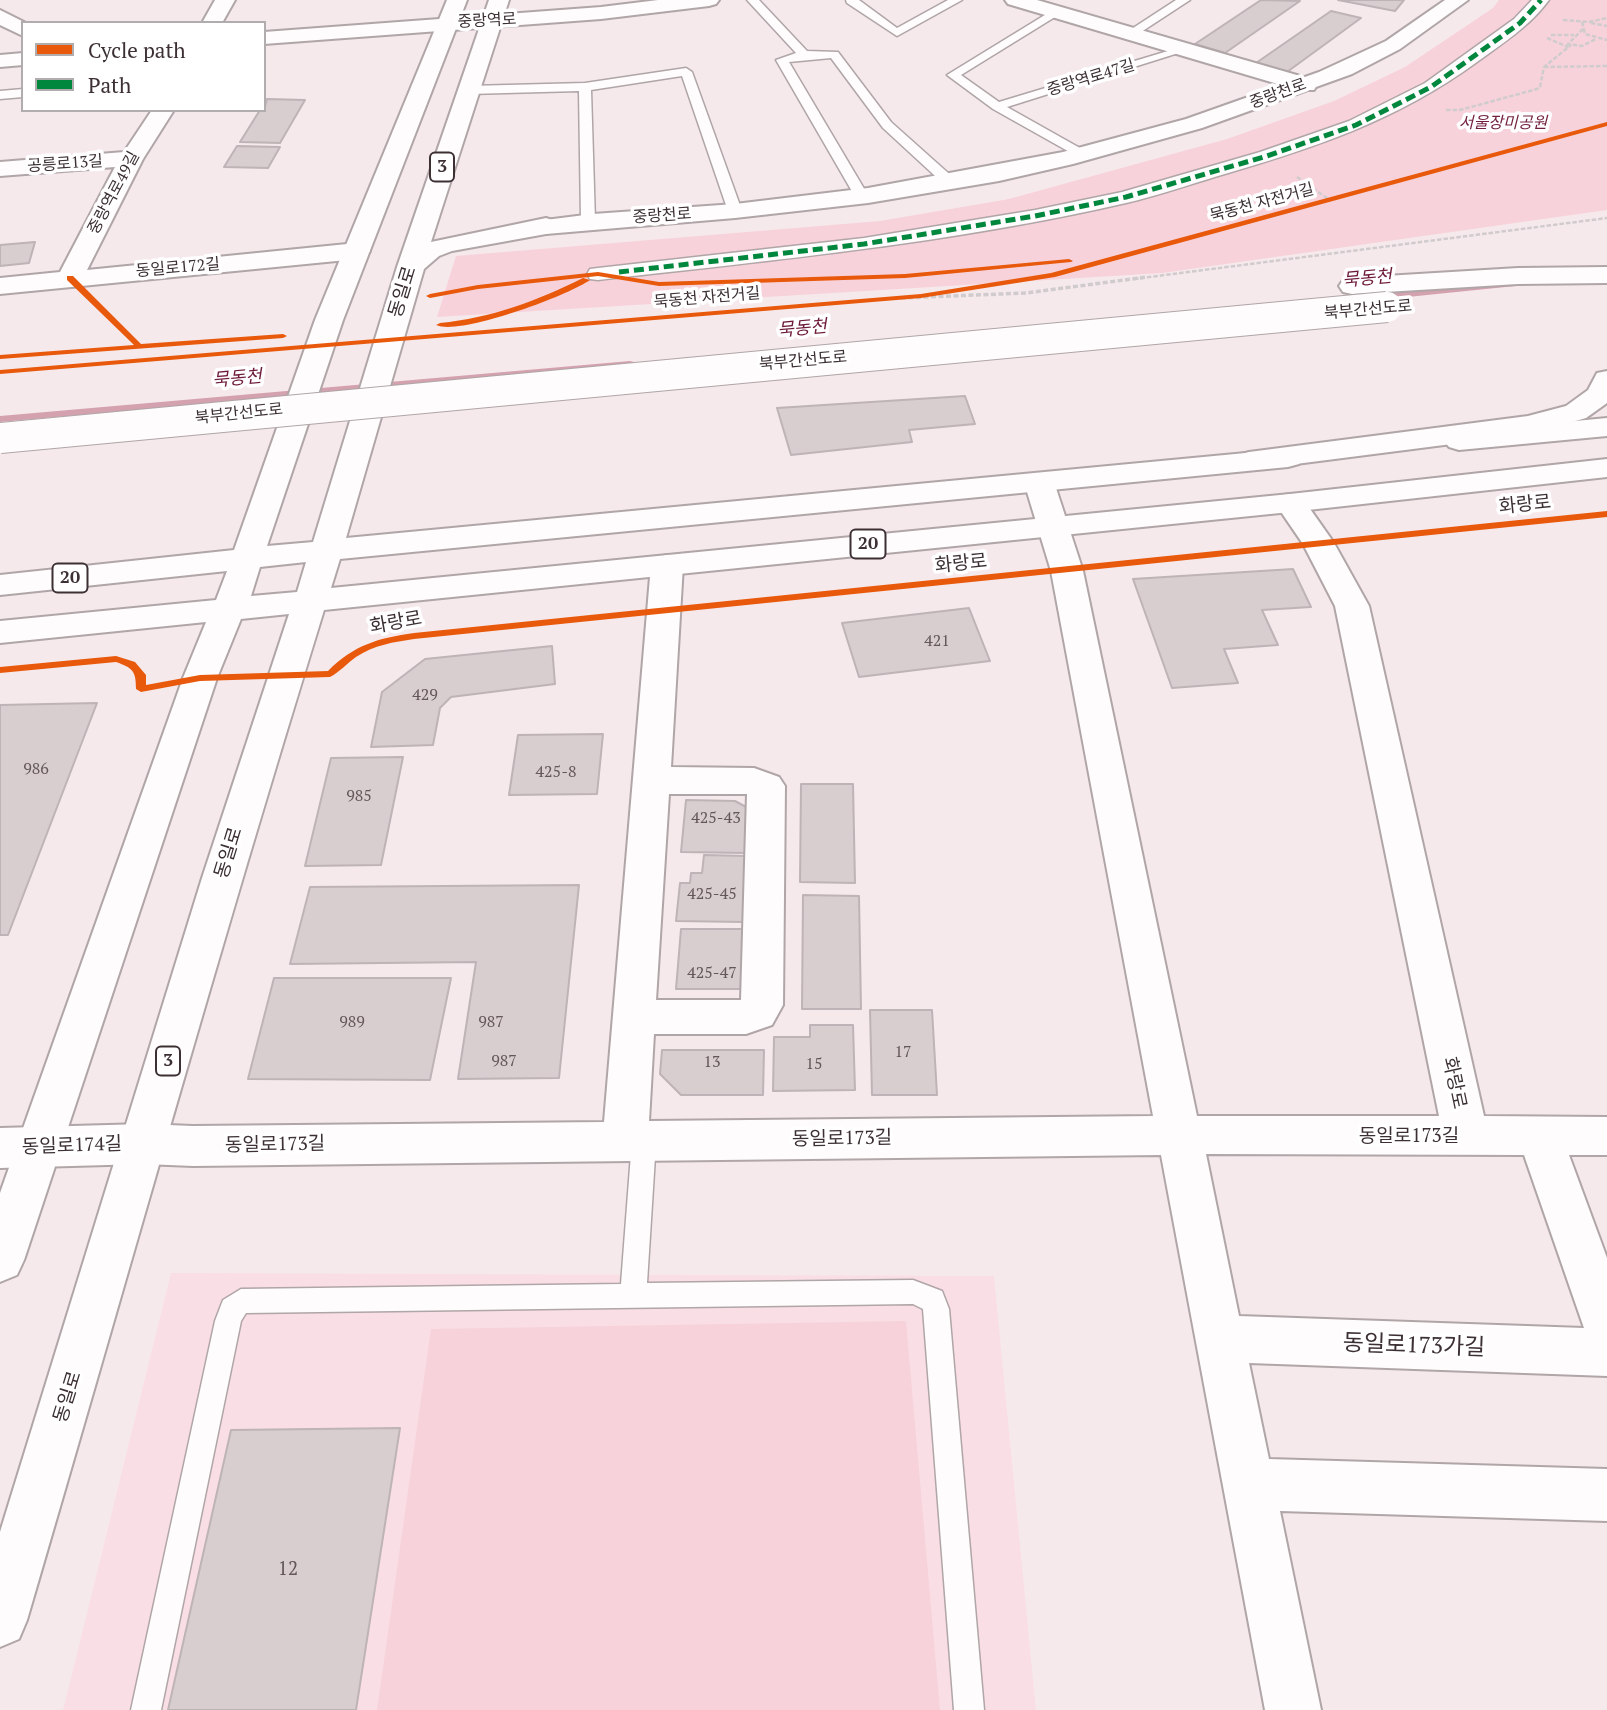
<!DOCTYPE html>
<meta charset="utf-8">
<style>
body{margin:0}
#map{position:relative;width:1607px;height:1710px;overflow:hidden;background:#f6e9ec;font-family:"PT Serif",serif}
canvas{display:block}
.legend{position:absolute;left:21px;top:21px;width:245px;height:91px;box-sizing:border-box;background:#fff;border:2px solid #b1acad;margin:0;padding:9px 12px;list-style:none;font-size:21px;color:#3c3033}
.legend li{display:flex;align-items:center;gap:14px;height:35px}
.legend b{width:35px;border:2px solid #b1acad}
</style>
<div id="map">
<canvas width="1607" height="1710"></canvas>
<ul class="legend">
<li><b style="height:9px;background:#e8590c"></b>Cycle path</li>
<li><b style="height:9px;background:#00873e"></b>Path</li>
</ul>
</div>
<script>
const context = document.querySelector('canvas').getContext('2d');
context.lineJoin = 'round';
function paint(path, color) {
  context.fillStyle = color;
  context.fill(path, 'evenodd');
}
function stroke(path, color, width, dash) {
  context.strokeStyle = color;
  context.lineWidth = width;
  context.lineCap = dash ? 'butt' : 'round';
  context.setLineDash(dash || []);
  context.stroke(path);
}
function write(font, color, halo, rows, align = 'center') {
  context.font = font + ' "PT Serif","Noto Sans KR",serif';
  context.lineWidth = 7;
  context.setLineDash([]);
  context.textBaseline = 'middle';
  context.strokeStyle = halo;
  context.fillStyle = color;
  for (const [text, x, y, turn = 0] of rows) {
    context.save();
    context.translate(x, y);
    context.rotate((+turn || 0) * Math.PI / 180);
    context.textAlign = isNaN(turn) ? turn : align;
    if (halo) context.strokeText(text, 0, 0);
    context.fillText(text, 0, 0);
    context.restore();
  }
}
paint(new Path2D(`
 M171,1273L994,1276L1036,1710H63Z`), '#f9dfe5');
paint(new Path2D(`
 M1499,0H1607V210L1162,273L437,317L456,256L880,221L1009,199L1227,139L1334,101L1405,67L1493,8Z
 M906,1321L940,1710H377L431,1329Z`), '#f7d2db');
paint(new Path2D(`
 M1532,279L1537,282L1535,284L1378,300L1373,297L1378,294Z
 M630,361L634,362V366L0,422V416Z`), '#d4a1ae');
const building = new Path2D(`
 M1261,0L1300,1L1225,53L1195,44Z
 M1338,0H1404L1395,11Z
 M1331,11L1361,18L1287,72L1256,63Z
 M267,99L305,100L280,143L240,142L260,110H264Z
 M237,146L280,147L268,168L224,167Z
 M35,242L29,263L0,266V245Z
 M965,396L975,424L909,430L912,442L791,455L777,408Z
 M1293,569L1311,607L1262,610L1278,645L1224,649L1238,683L1172,688L1133,579Z
 M969,608L990,661L859,677L842,623Z
 M552,646L555,684L451,697L440,708L433,745L371,747L382,692L425,659Z
 M97,703L8,935H0V705Z
 M603,734L597,794L509,795L518,735Z
 M403,757L381,865L305,866L331,758Z
 M801,784H853L855,883L800,882Z
 M686,800L735,801L748,808L746,853L681,852Z
 M704,855L747,856L743,922L676,921L680,883H690L691,873H702Z
 M579,885L559,1078L458,1079L476,962L290,964L310,887Z
 M803,895L859,896L861,1009H802Z
 M681,929H748L746,989H676Z
 M274,978H451L430,1080L248,1079Z
 M870,1010H932L937,1095H872Z
 M810,1025H853L855,1090L773,1091L774,1037H810Z
 M662,1050H764L763,1095H681L660,1074Z
 M400,1428L356,1710H168L231,1430Z`);
paint(building, '#d8cdcf');
stroke(building, '#beb3b6', 2);
const service = new Path2D(`
 M747,0H759L807,51L838,52L891,122L956,180V186H946L883,128L831,58L789,62L869,197L867,200H857L776,60L796,53Z
 M846,0H859L897,28L948,0H962L897,36L847,3Z
 M1176,0H1190L1135,36H1127V32Z
 M1053,10L1063,12L961,75L999,102L1181,47L1191,49L1007,107L1087,152L1088,155L1082,159L993,109L947,75Z
 M686,68L692,72L742,211L740,214H730L728,211L682,76L591,90L595,221L588,225L581,221L579,91L469,94L463,90L469,86L585,83Z
 M23,89V97L0,99V91Z
 M644,1130L653,1133L656,1141L647,1283L913,1280L942,1291L949,1309L984,1710H954L923,1309L913,1304L246,1313L241,1321L161,1710H131L215,1321L223,1300L241,1289L621,1284L632,1141L635,1133Z`);
const pedestrian = new Path2D(`
 M1532,0H1549C1530,26 1503,43 1477,62C1396,121 1314,148 1218,176C1188,185 1157,196 1126,203C953,243 775,260 598,280L590,279L587,274L590,269L598,268L864,238L1035,210L1122,192L1260,152L1349,121L1425,83L1514,19Z`);
const minor = new Path2D(`
 M215,0H235L222,23H202Z
 M1005,0H1037L1314,80L1317,85L1314,90H1298L1008,4Z
 M152,110H174L143,159L87,270L357,243L366,246L370,251L366,256L357,259L0,294V278L60,272L115,167L0,176V162L124,152Z
 M1039,473L1050,476L1054,482L1083,571L1197,1116H1439L1335,606L1303,544L1275,503L1279,496L1290,494L1301,496L1334,543L1369,606L1484,1116L1607,1117V1155H1569L1607,1258V1376L1249,1363L1269,1459L1607,1469V1521L1280,1511L1321,1710H1265L1161,1155L193,1166L144,1164L0,1168V1128L144,1124L193,1126L604,1122L651,565L656,558L667,555L678,558L683,565L671,767L754,768L779,777L785,786L783,1005L772,1025L746,1034H654L649,1121L1153,1116L1051,571L1024,482L1028,476ZM669,794H747L741,1000H656ZM1206,1154L1524,1155L1584,1328L1239,1316Z`);
const tertiary = new Path2D(`
 M658,0H719L716,4L709,6L601,19L264,44V32L601,7Z
 M0,10L26,23H23V36L0,25Z
 M23,53V65L0,67V55Z`);
const secondary = new Path2D(`
 M1445,0H1468L1400,49L1352,74L1202,128L1073,164L999,181L868,203L735,218L546,234L537,231L533,226L537,221L593,214L735,204L868,188L1063,152L1186,119L1319,72L1386,41Z`);
const primary = new Path2D(`
 M447,0H467L343,320L267,546L313,542L397,267L489,0H509L431,242L546,218L555,221L559,226L555,231L546,234L452,251L439,256L424,269L346,538L1288,449L1299,452L1303,458L1299,464L1288,467L340,559L331,588L1290,494L1607,459V477L1290,512L324,610C220,945 126,1283 27,1620L19,1639L0,1647V1532L202,878L289,614L241,619L217,678L24,1260L17,1275L0,1282V1193L183,678L206,622L0,643V621L216,600L227,571L0,595V575L234,550L315,320ZM306,562L297,592L251,596L260,567Z
 M1607,418V436L1459,450L1449,447L1444,441L1449,435L1459,432Z`);
const trunk = new Path2D(`
 M1607,267V283L1518,284L1352,294L1343,292L1339,286L1343,280L1352,278L1518,268Z
 M1607,371V403L1586,418L1530,434L1249,470L1238,467L1234,461L1238,455L1249,452L1528,416L1566,406L1588,390L1597,373Z`);
stroke(service, '#b0a5a7', 3);
stroke(pedestrian, '#b0a5a7', 3);
stroke(minor, '#b0a5a7', 4);
stroke(tertiary, '#b0a5a7', 4);
stroke(secondary, '#b0a5a7', 4);
stroke(primary, '#b0a5a7', 4);
stroke(trunk, '#b0a5a7', 4);
stroke(new Path2D(`
 M1563,20L1589,22L1607,18
 M1582,22L1585,34L1607,40
 M1591,23L1607,26
 M1583,29L1568,44L1582,46L1596,39
 M1551,35H1574
 M1547,38L1568,47
 M1544,67L1607,66
 M1446,110H1460L1537,89L1540,87L1544,67L1571,45
 M1297,177L1331,201
 M1134,279L1607,218`), '#d0cbcd', 2.5, [4.5, 2]);
stroke(new Path2D(`
 M901,298L1026,293L1147,277`), '#d0cbcd', 3.5, [5, 2.5]);
paint(service, '#fefcfc');
paint(pedestrian, '#fefcfc');
paint(minor, '#fefcfc');
paint(tertiary, '#fefcfc');
paint(secondary, '#fefcfc');
paint(primary, '#fefcfc');
paint(trunk, '#fefcfc');
const trunkBridge = new Path2D(`
 M0,438L1387,307`);
stroke(trunkBridge, '#b0a5a7', 32, []);
stroke(trunkBridge, '#fefcfc', 30);
stroke(new Path2D(`
 M619,272L864,244L1035,216L1126,197L1267,156L1356,125L1431,87L1520,23L1541,0`), '#00873e', 5, [10, 5]);
paint(new Path2D(`
 M1607,122V126L1055,277L921,298L0,374V370L921,294L1051,273Z
 M1069,259L1073,261L1071,262L905,278L659,286L598,276L478,289L430,298L426,296L430,294L478,285L598,272L659,282L905,274Z
 M67,276H73L141,344L283,334L287,336L283,338L0,359V355L134,345L67,280Z
 M583,278L590,280C567,296 460,336 436,325L440,323C491,318 537,301 583,278Z
 M1607,511V517L414,639C394,642 374,645 356,657C347,663 340,672 330,677L200,681L141,692L136,689C136,671 133,668 116,662L0,673V667L116,656L135,662L146,675V685L200,675L328,671C354,645 378,638 414,633Z`), '#e8590c');
write('16px', '#3c3033', '#fff', [
 ["중랑역로",487,21,-3],
 ["중랑역로47길",1091,78,-17],
 ["중랑천로",1278,94,-20],
 ["공릉로13길",65,164,-4],
 ["중랑역로49길",114,193,-62],
 ["묵동천 자전거길",1262,203,-15],
 ["중랑천로",662,216,-4],
 ["동일로172길",178,268,-5],
 ["묵동천 자전거길",707,298,-5],
 ["북부간선도로",1368,310,-5],
 ["북부간선도로",803,361,-5],
 ["북부간선도로",239,414,-6]
]);
write('italic 16px', '#711f3d', '#fff', [
 ["서울장미공원",1503,123]
]);
write('16px', '#63575a', null, [
 ["421",937,641],
 ["429",425,695],
 ["986",36,769],
 ["425-8",556,772],
 ["985",359,796],
 ["425-43",716,818],
 ["425-45",712,894],
 ["425-47",712,973],
 ["989",352,1022],
 ["987",491,1022],
 ["17",903,1052],
 ["987",504,1061],
 ["13",712,1062],
 ["15",814,1064]
]);
for (const [x, y, w] of [
 [442,167,24],
 [868,544,35],
 [70,578,35],
 [168,1061,24]
]) {
  const box = new Path2D();
  box.roundRect(x - w / 2, y - 14.5, w, 29, 5);
  context.fillStyle = '#fff';
  context.fill(box);
  stroke(box, '#3c3033', 2);
}
write('bold 18px', '#3c3033', null, [
 ["3",442,167],
 ["20",868,544],
 ["20",70,578],
 ["3",168,1061]
]);
write('italic 18px', '#6e1c3a', '#fff', [
 ["묵동천",1367,279,-5],
 ["묵동천",802,329,-5],
 ["묵동천",237,379,-5]
]);
write('19px', '#3c3033', '#fff', [
 ["동일로",403,292,-73],
 ["화랑로",1525,505,-6],
 ["화랑로",961,564,-6],
 ["화랑로",396,623,-10],
 ["동일로",229,853,-73],
 ["화랑로",1454,1083,78],
 ["동일로173길",1409,1137],
 ["동일로173길",842,1139,-1],
 ["동일로173길",275,1145,-1],
 ["동일로174길",72,1146,-2],
 ["동일로",68,1397,-73]
]);
write('19px', '#63575a', null, [
 ["12",288,1570]
]);
write('23px', '#3c3033', '#fff', [
 ["동일로173가길",1414,1346,2]
]);
</script>
